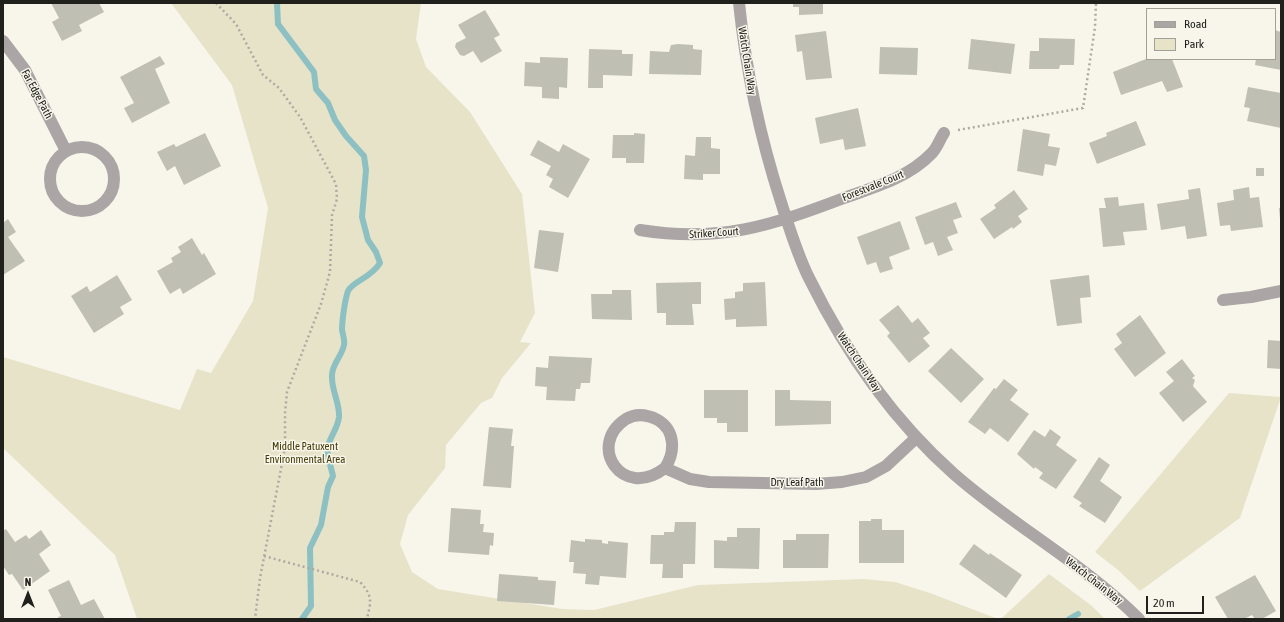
<!DOCTYPE html>
<style>
body{margin:0}
#map{position:relative;width:1284px;height:622px;overflow:hidden;background:#f8f6eb;font-family:"Asap Condensed",sans-serif}
canvas{display:block}
.frame{position:absolute;inset:0;border:4px solid #20201c;pointer-events:none}
.legend{position:absolute;left:1146px;top:8px;width:130px;height:52px;box-sizing:border-box;background:#f8f6eb;border:1px solid #a2a098;margin:0;padding:5px 7px;list-style:none;font-size:12px;color:#20201c}
.legend li{display:flex;align-items:center;gap:8px;height:20px}
.legend b{width:20px;border:1px solid #a2a098}
.north{position:absolute;left:8px;top:574px;width:40px;height:40px;-webkit-text-stroke:3px #f8f6eb;paint-order:stroke;rotate:0deg;font-size:11px;font-weight:700;line-height:16px;text-align:center;color:#20201c}
.north::after{content:'';display:block;margin:auto;width:14px;height:18px;background:#20201c;clip-path:polygon(50% 0,100% 100%,50% 72%,0 100%)}
.scale{position:absolute;left:1146px;top:596px;width:58px;height:18px;box-sizing:border-box;border:2px solid #20201c;border-top:0;padding-left:5px;font-size:12px;line-height:14px;white-space:nowrap;color:#20201c;-webkit-text-stroke:3px #f8f6eb;paint-order:stroke}
</style>
<div id="map">
<canvas width="1284" height="622"></canvas>
<div class="frame"></div>
<ul class="legend">
<li><b style="height:5px;background:#aba5a6"></b>Road</li>
<li><b style="height:11px;background:#e7e3c8"></b>Park</li>
</ul>
<div class="north">N</div>
<div class="scale">20 m</div>
</div>
<script>
const context = document.querySelector('canvas').getContext('2d');
context.lineJoin = 'round';
function paint(path, color) {
  context.fillStyle = color;
  context.fill(path, 'evenodd');
}
function stroke(path, color, width, dash) {
  context.strokeStyle = color;
  context.lineWidth = width;
  context.lineCap = dash ? 'butt' : 'round';
  context.setLineDash(dash || []);
  context.stroke(path);
}
function write(font, color, halo, rows, align = 'center') {
  context.font = font + ' "Asap Condensed",sans-serif';
  context.lineWidth = 3;
  context.setLineDash([]);
  context.textBaseline = 'middle';
  context.strokeStyle = halo;
  context.fillStyle = color;
  for (const [text, x, y, turn = 0] of rows) {
    context.save();
    context.translate(x, y);
    context.rotate((+turn || 0) * Math.PI / 180);
    context.textAlign = isNaN(turn) ? turn : align;
    if (halo) context.strokeText(text, 0, 0);
    context.fillText(text, 0, 0);
    context.restore();
  }
}
paint(new Path2D(`
 M171,3H421L416,39L426,67L470,112L522,194L535,313L520,342L531,343L502,378L492,398L481,403L446,445L445,468L408,515L400,544L412,572L438,589L562,609L594,610L698,585L864,579L895,582L930,593L998,619H137L115,555L3,448V357L180,410L197,369L211,373L253,301L268,208L232,85Z
 M1229,393L1281,397L1240,518L1140,591L1118,570L1095,552Z
 M1049,574L1092,606L1105,619H999L1003,617Z`), '#e7e3c8');
stroke(new Path2D(`
 M277,3L278,24L314,72L316,89L328,103L335,120L346,136L364,156L366,170L362,217L368,240L376,252L380,263C371,278 353,281 348,291C345,299 342,321 342,330C343,335 345,340 344,345C342,356 332,364 332,375C331,390 340,403 339,417C338,427 332,434 329,443C325,453 331,466 333,476L328,487L321,525L310,548L311,606L302,619
 M1069,619L1078,614`), '#8dc0c2', 6);
paint(new Path2D(`
 M51,3H99L104,12L79,25L82,31L62,41L52,22L59,18Z
 M793,3H823V14L799,15V7H793Z
 M485,10L500,35L494,38L502,51L481,63L473,51L464,56L460,55L455,47L456,43L466,38L458,25Z
 M1275,30L1281,32V70L1255,65L1256,59H1275Z
 M826,31L832,78L806,80L802,51L797,52L795,35Z
 M1039,38L1075,39L1074,65H1060L1059,69H1029L1030,51H1039Z
 M971,39L1015,44L1011,74L968,69Z
 M678,44L693,45V49L702,50L701,75L649,74L650,51L669,52L671,45Z
 M880,47L918,48L917,75L879,74Z
 M589,49L622,50V54H633L632,76L603,75V88H588Z
 M160,56L165,64L155,69L170,103L132,123L124,108L134,103L120,77Z
 M540,57L568,58L567,88L559,87V99L542,98V87L524,86L525,62L540,63Z
 M1146,59H1172L1183,87L1167,92L1162,81L1121,95L1113,72Z
 M1248,87L1281,93V128L1247,121L1250,108L1244,107Z
 M858,108L866,146L845,150L843,139L820,144L815,118Z
 M1136,121L1146,145L1097,164L1089,143L1107,136L1106,133Z
 M1023,129L1050,134L1048,146L1060,148L1056,166L1045,164L1043,176L1017,171Z
 M205,133L221,166L184,185L175,166L167,171L157,152L174,144L176,147Z
 M634,133L645,134L644,163H626V158H612L613,135H634Z
 M696,137H711V148L720,149V174H703V180L684,179L685,155L695,156Z
 M538,140L559,152L563,144L590,159L568,198L549,187L553,179L546,175L551,166L530,155Z
 M1256,168H1264V176H1256Z
 M1249,187L1250,198L1259,197L1263,227L1231,231L1230,225L1220,226L1217,203L1234,200L1233,190Z
 M1200,188L1207,236L1187,239L1185,226L1161,230L1157,204L1189,199L1188,190Z
 M1014,190L1028,209L1018,216L1022,222L1013,229L1012,227L994,239L980,219L996,208L994,205Z
 M1118,197L1119,206L1144,203L1147,230L1123,232L1125,245L1103,247L1099,208H1106L1104,198Z
 M956,202L962,217L953,220L958,233L947,237L953,250L938,256L933,242L925,245L915,217Z
 M1279,208H1281V219H1280Z
 M8,219L16,232L8,237L25,261L3,275V223Z
 M900,221L910,249L889,257L893,269L880,273L876,262L867,265L857,237Z
 M539,230L564,233L558,272L534,268Z
 M192,238L202,255L204,253L216,274L183,294L180,288L170,294L157,271L173,262L171,258L181,252L178,247Z
 M117,275L132,300L120,307L124,314L94,333L71,296L87,286L90,292Z
 M1089,275L1091,297L1080,298L1082,323L1057,326L1050,280Z
 M701,282V304H692L694,325H666V313H657L656,283Z
 M765,282L767,326L736,327V319L725,320L724,299L735,298V292L743,291V283Z
 M612,290H631L632,320L592,319L591,294H612Z
 M898,305L912,323L918,318L930,333L923,338L930,346L909,363L887,336L890,333L879,320Z
 M1140,315L1166,353L1135,377L1114,349L1122,343L1116,334Z
 M1268,340L1281,341V369L1267,368Z
 M951,348L984,379L961,403L928,371Z
 M549,356L592,358L590,383H581L580,389H576L575,401L546,400L547,387L535,386L536,367L548,368Z
 M1182,359L1195,376L1192,378L1195,380L1193,386L1207,402L1183,422L1159,393L1174,381L1166,372Z
 M1004,379L1018,390L1010,400L1029,414L1008,442L990,428L985,434L968,422L994,388L996,389Z
 M704,390H748V432H727V423H717V418H704Z
 M775,390H790V400L831,401V424L775,426Z
 M489,427L513,429L511,446H514L511,488L483,486Z
 M1050,429L1061,437L1056,445L1077,460L1056,489L1039,478L1043,473L1035,467L1034,469L1017,454L1034,430L1045,437Z
 M1099,457L1110,465L1100,481L1122,497L1105,523L1079,506L1082,503L1073,497Z
 M451,508L481,510L480,524H484L483,532L494,533L493,546L490,545L489,555L448,552Z
 M871,519H882V530H904V563H859V521H871Z
 M675,522H696L695,564H683V578H662L663,564H650L651,535H664V532H674Z
 M737,528H760L759,569L714,568V540L727,541V537H737Z
 M6,529L15,542L26,535L29,539L41,530L51,545L39,554L50,571L23,590L12,574L9,575L3,566V531Z
 M796,534H829L828,568H783V540H796Z
 M585,539L602,540V543L608,544V541L628,543L626,578L600,576L599,585L585,584L586,574L573,573L574,562H569L571,540L585,542Z
 M974,544L989,555L990,553L1022,575L1006,598L959,564Z
 M499,574L538,577V580L556,581L554,605L497,601Z
 M1255,575L1276,611L1262,619H1255L1252,615L1244,619H1228L1215,597Z
 M69,580L81,605L94,599L105,619H59L58,617L61,616L48,590Z`), '#c0bfb4');
stroke(new Path2D(`
 M216,3L236,24L263,75L279,88L300,117L336,184L337,199L332,215L330,272L321,304L287,392L285,413V448L260,578L255,619
 M958,130L1083,108L1095,27L1096,3
 M264,556L360,582C373,596 371,601 367,619`), '#acaaa2', 2.5, [2, 3]);
stroke(new Path2D(`
 M739,3C746,71 760,137 781,202C789,227 797,254 809,278C845,351 893,420 954,474C1013,526 1083,563 1139,619
 M3,41L25,70L66,151
 M50 179a32 32 0 1 1 64 0a32 32 0 1 1-64 0Z
 M640,230C720,243 770,226 844,198C875,187 908,178 932,153C937,148 940,139 944,133
 M1223,300L1251,297L1281,291
 M665,468C622,501 586,445 626,419C636,413 648,415 658,420C676,431 675,453 665,468L690,479L709,482L816,484L842,482L866,477L886,466L916,438`), '#aba5a6', 12);
write('11px', '#20201c', '#f8f6eb', [
 ["Watch Chain Way",747,61,81],
 ["Far Edge Path",37,94,62],
 ["Forestvale Court",873,186,-22],
 ["Striker Court",714,233,-4],
 ["Watch Chain Way",859,362,56],
 ["Dry Leaf Path",797,483],
 ["Watch Chain Way",1094,581,38]
]);
write('11px', '#423a07', '#f8f6eb', [
 ["Middle Patuxent",305,447],
 ["Environmental Area",305,460]
]);
</script>
